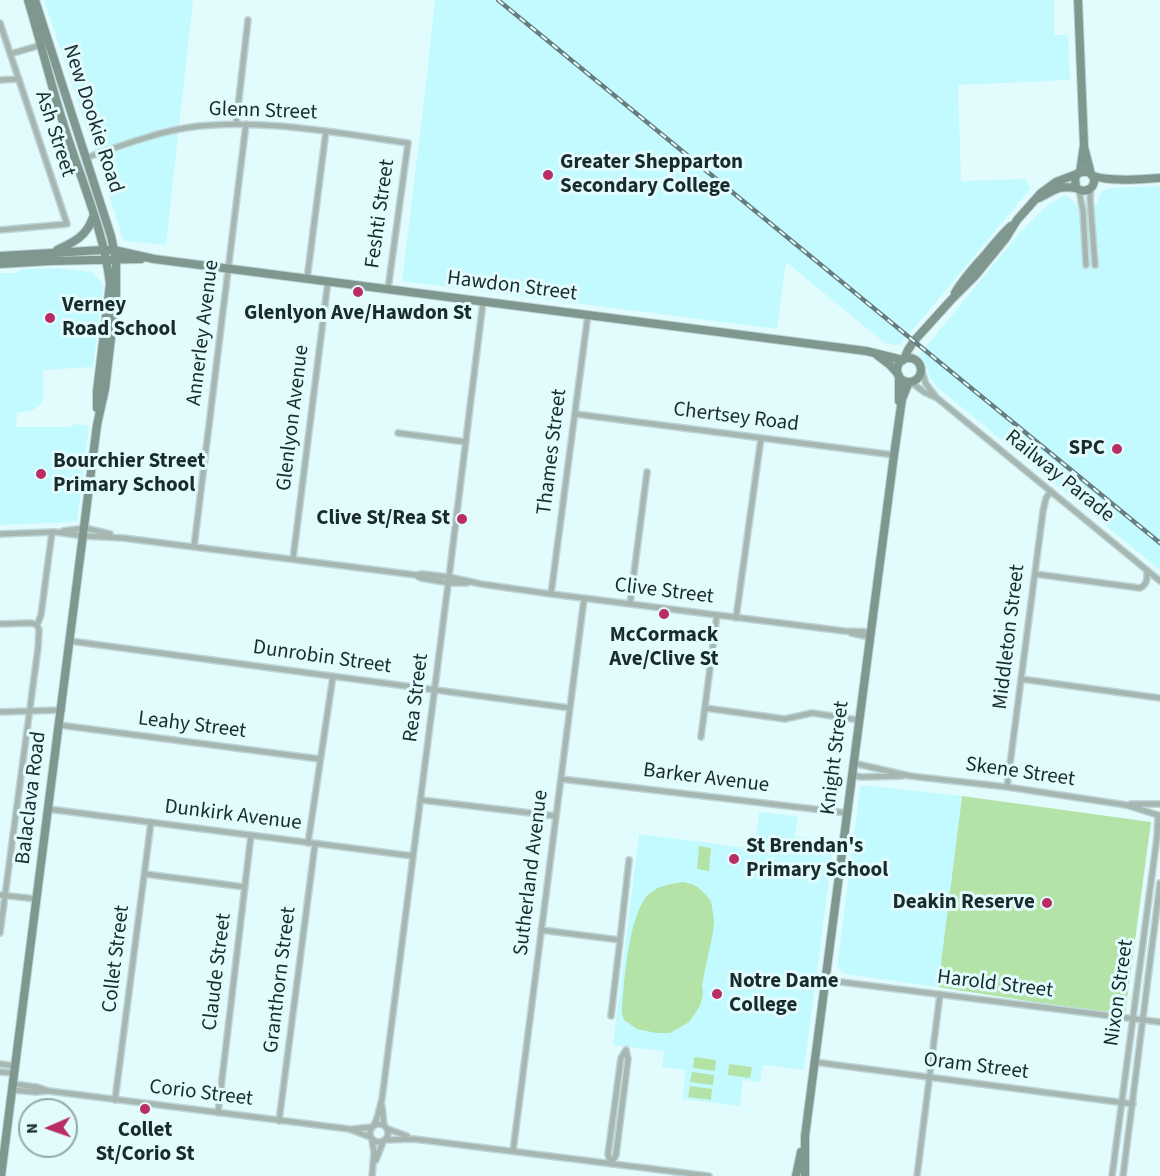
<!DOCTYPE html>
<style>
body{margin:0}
#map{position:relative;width:1160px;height:1176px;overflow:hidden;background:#e2fcfe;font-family:"Source Sans 3",sans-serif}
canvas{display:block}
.north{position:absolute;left:18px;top:1098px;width:60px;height:60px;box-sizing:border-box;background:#e2fcfe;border:2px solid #92a8aa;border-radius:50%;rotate:268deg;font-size:16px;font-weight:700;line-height:24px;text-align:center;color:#1a2b2d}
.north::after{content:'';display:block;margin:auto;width:21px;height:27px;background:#b92d64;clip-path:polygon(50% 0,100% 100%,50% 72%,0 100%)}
</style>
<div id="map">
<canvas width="1160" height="1176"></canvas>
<div class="north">N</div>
</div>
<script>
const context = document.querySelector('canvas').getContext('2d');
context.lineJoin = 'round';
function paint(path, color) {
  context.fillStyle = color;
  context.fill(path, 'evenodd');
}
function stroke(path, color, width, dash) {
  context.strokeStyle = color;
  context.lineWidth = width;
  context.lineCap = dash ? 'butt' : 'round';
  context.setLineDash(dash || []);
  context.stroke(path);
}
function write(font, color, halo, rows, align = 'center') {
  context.font = font + ' "Source Sans 3",sans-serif';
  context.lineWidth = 6;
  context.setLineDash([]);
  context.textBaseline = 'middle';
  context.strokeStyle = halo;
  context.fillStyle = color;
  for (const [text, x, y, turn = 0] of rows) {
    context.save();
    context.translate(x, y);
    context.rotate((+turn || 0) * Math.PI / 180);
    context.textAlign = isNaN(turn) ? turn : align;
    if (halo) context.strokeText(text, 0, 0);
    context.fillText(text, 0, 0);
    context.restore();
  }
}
paint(new Path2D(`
 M44,0H193L166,245L124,241Z
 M435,0H1054V35H1068L1070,80L958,85L961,181L1025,179L1031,188L900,345L886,344L786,262L777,329L402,281L424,101Z
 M1160,186V570L937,387L930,378L925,362L919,355L1022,230L1049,204L1066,195L1079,206L1097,205L1101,191L1111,188Z
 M58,268L92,272L101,281L103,288L93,367L43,370V399L40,405L33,410L17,413L16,427H68L75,424L89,426L77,521L74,522L0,525V273H15L23,269Z
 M863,785L962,796L938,987L845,974L837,968L860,787Z
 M759,812L798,816L795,836L834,842L804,1070L763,1065L760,1082L743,1080L740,1106L682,1099L686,1070L662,1067L664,1051L613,1045L639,834L755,849Z`), '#c3faff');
paint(new Path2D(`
 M962,796L1151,822L1125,1014L1034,1002L938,987Z
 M699,846L711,848L709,871L697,869Z
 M683,882L692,884L699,888L707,896L711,901L714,920L713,932L702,985L703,994L700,1006L689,1022L670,1033H656L637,1029L624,1020L622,1014C623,987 629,911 649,894C659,885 671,884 683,882Z
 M694,1057L716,1060L715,1071L693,1068Z
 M729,1064L752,1067L750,1078L728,1075Z
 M692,1072L714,1075L713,1085L690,1082Z
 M690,1086L712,1089L711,1100L688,1097Z`), '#b3e3a6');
const street = new Path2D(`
 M0,23L67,224L0,230
 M10,54L48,43
 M0,80L19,79
 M236,124L248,20
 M85,158C118,147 151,134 185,128C256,117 337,133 408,143L388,289
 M1091,188L1090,198L1095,265
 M1079,190L1083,211L1086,265
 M307,279L326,131
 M920,366L926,384L936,397
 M911,382L924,392L937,398L1160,581
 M575,414L894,455
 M398,433L466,442
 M63,531L85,528L110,534
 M55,532L84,536L123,538L416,575L422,574L449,577L481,584L551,594L844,631L871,632
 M0,534L54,532
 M194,547L246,124
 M293,559L328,281
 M1035,574L1140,588C1148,584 1147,578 1147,570
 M417,576L421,578L449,583H467
 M551,594L588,314
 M630,604L647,472
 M736,618L761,438
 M0,624L31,623L37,625
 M851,633L870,637
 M70,641L570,708
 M1021,679L1160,698
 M705,708L785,719L812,713L859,720
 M0,712L62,710
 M59,725L320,759
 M701,737L717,615
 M853,763L910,776L1007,787L1126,805L1158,815
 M852,775L861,777L902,776
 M561,779L847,813
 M1007,787L1043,511L1046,498L1051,491
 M421,800L556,816
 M1131,804H1159
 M48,809L413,856
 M308,843L333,676
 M145,874L245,887
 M0,895L37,899
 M541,930L620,940L611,1016
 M0,933L38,648L39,630L37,625L41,615L52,532
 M620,940L629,860
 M825,980L1160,1022
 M814,1062L1133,1104
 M0,1064L15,1066
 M0,1072L14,1073
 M13,1084L37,1087L49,1091L349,1129L370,1137
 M12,1090L36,1092L47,1091
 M115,1100L151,822
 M382,1106L384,1125
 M218,1113L251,835
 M279,1121L315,844
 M370 1133a9 9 0 1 1 18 0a9 9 0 1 1-18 0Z
 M374,1125L377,1118L382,1099L449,577L483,302
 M353,1129L372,1127
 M388,1129L407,1136
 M372,1140L374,1152L372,1176
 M385,1140L414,1139L709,1176
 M513,1151L584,599
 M376,1160L383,1142
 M611,1164L608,1154L621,1058L626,1050
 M611,1164L616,1155L628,1059L626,1050
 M917,1176L940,994
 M1112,1176L1157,837L1158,815
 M1123,1176L1160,883`);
const secondary = new Path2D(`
 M28,0C41,43 51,86 65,129C81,180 104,231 110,284L97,391V408
 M1078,0L1084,145L1080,172
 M1084,147L1091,174
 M1093,176C1114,182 1138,179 1160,178
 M1039,198C1055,190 1058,185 1076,188
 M57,250C74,242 87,236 93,217
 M0,256L103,250H114L154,259L866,351L903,360
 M0,264L50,261L141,259
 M955,293C963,279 974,267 985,255C993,245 1001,235 1011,226
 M877,355L890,365L898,374
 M897 370a12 12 0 1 1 24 0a12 12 0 1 1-24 0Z
 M904,359L908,350L914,341L952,299L975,276L1006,238L1017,220L1041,193L1056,182L1082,172H1089L1094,178C1095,189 1085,194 1076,188L1075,178L1078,173
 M899,401V376
 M1,1176L97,425L105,389L116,295V260L111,236L35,0
 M796,1176L801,1152
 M805,1176V1136L894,455L902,399L909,382`);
stroke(street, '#bed6d8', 8);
stroke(secondary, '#bed6d8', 10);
stroke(street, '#a6b6b0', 5);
stroke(secondary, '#7f978e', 8);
const rail = new Path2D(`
 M498,0L1160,543`);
stroke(rail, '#687d7f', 4.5);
stroke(rail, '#e2fcfe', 2, [7]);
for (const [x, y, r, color] of [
 [548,175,6,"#b92d64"],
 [358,292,6,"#b92d64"],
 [50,318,6,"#b92d64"],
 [1117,449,6,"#b92d64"],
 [41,474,6,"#b92d64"],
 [462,519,6,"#b92d64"],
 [664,614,6,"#b92d64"],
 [734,859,6,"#b92d64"],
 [1047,903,6,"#b92d64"],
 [717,994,6,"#b92d64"],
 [145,1109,6,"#b92d64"]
]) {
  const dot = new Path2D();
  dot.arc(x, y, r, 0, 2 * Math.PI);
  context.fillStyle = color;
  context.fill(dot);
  stroke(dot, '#e2fcfe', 2);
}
write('21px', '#1a2b2d', '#e2fcfe', [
 ["Glenn Street",263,112,2],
 ["New Dookie Road",92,119,72],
 ["Ash Street",54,134,72],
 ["Feshti Street",381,214,-82],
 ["Hawdon Street",512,287,7],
 ["Annerley Avenue",204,333,-83],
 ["Glenlyon Avenue",294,418,-83],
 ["Chertsey Road",736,418,7],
 ["Thames Street",553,452,-83],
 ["Railway Parade",1059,477,39],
 ["Clive Street",664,592,7],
 ["Middleton Street",1010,637,-83],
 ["Dunrobin Street",322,658,8],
 ["Rea Street",417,698,-83],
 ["Leahy Street",192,726,7],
 ["Knight Street",836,758,-83],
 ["Skene Street",1020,773,8],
 ["Barker Avenue",706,779,7],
 ["Balaclava Road",32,798,-83],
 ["Dunkirk Avenue",233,816,7],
 ["Sutherland Avenue",532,873,-83],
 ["Collet Street",117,959,-83],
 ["Claude Street",218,972,-83],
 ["Granthorn Street",281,980,-83],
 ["Harold Street",995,985,7],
 ["Nixon Street",1120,993,-82],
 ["Oram Street",976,1067,7],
 ["Corio Street",201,1094,7]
]);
write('bold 21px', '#1a2b2d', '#e2fcfe', [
 ["Greater Shepparton",560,163],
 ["Secondary College",560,187],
 ["Verney",62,306],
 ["Road School",62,330],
 ["Glenlyon Ave/Hawdon St",358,314,"center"],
 ["SPC",1105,449,"right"],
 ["Bourchier Street",53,462],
 ["Primary School",53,486],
 ["Clive St/Rea St",450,519,"right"],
 ["McCormack",664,636,"center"],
 ["Ave/Clive St",664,660,"center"],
 ["St Brendan's",746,847],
 ["Primary School",746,871],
 ["Deakin Reserve",1035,903,"right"],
 ["Notre Dame",729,982],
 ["College",729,1006],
 ["Collet",145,1131,"center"],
 ["St/Corio St",145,1155,"center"]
], 'left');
</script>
